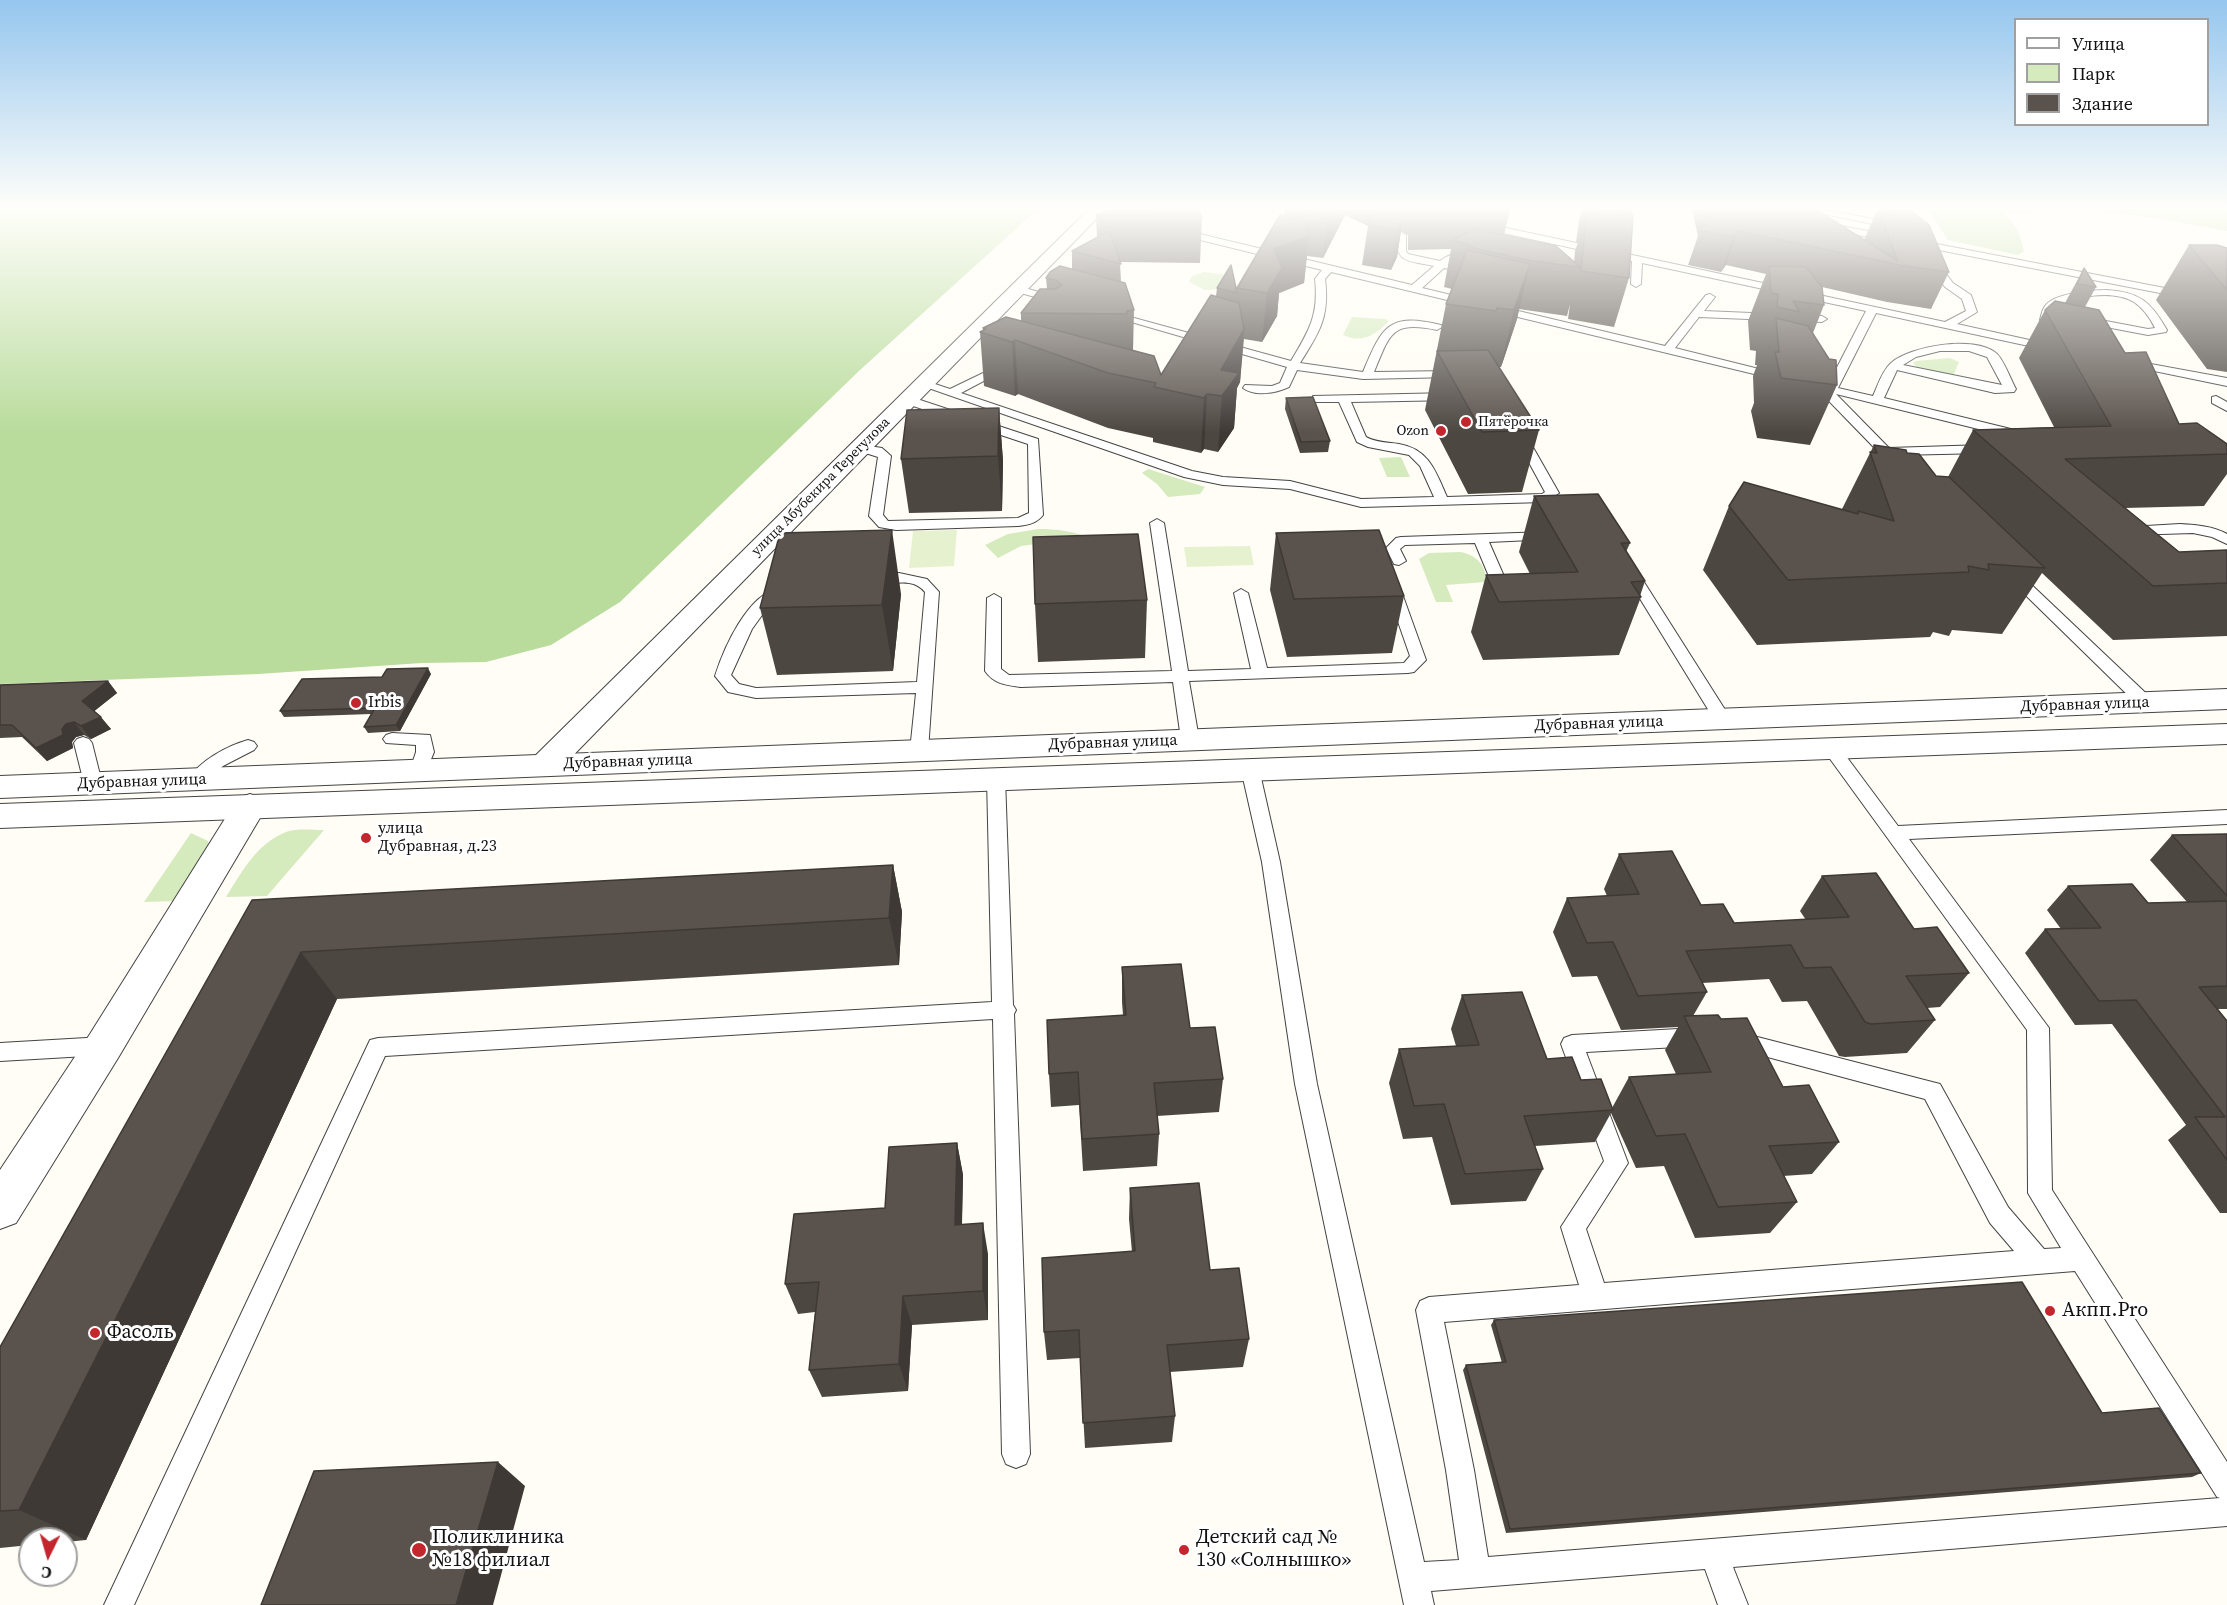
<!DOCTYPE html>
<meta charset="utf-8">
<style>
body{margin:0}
#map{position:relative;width:2227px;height:1605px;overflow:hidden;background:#fffdf5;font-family:"Source Serif 4",serif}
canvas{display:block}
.legend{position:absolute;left:2014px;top:18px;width:195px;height:108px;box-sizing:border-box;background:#fff;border:2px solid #a0a0a0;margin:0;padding:8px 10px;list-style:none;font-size:18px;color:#111}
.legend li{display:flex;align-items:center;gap:12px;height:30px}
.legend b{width:30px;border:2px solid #a0a0a0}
.north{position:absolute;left:18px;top:1527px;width:60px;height:60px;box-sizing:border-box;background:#fff;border:2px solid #a0a0a0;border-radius:50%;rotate:185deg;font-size:16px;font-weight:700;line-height:24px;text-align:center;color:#111}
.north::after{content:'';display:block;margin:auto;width:21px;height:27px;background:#c4262e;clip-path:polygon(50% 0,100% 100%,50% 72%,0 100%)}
</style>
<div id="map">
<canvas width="2227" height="1605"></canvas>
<ul class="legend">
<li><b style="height:8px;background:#fff"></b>Улица</li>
<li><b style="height:16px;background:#d5ebbd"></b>Парк</li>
<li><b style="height:16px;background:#5a524d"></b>Здание</li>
</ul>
<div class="north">С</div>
</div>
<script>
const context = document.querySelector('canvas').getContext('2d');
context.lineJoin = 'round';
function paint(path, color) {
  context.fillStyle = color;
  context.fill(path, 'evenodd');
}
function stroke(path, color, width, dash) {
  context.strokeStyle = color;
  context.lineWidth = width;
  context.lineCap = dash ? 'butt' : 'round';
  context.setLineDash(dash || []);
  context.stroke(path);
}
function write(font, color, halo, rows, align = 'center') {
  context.font = font + ' "Source Serif 4",serif';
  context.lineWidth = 6;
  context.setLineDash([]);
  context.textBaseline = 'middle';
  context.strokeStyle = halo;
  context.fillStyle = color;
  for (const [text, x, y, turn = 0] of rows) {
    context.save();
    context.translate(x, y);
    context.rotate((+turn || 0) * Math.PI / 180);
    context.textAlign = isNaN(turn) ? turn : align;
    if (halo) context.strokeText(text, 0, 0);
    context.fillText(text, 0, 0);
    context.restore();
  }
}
paint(new Path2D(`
 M1204,272L1228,275L1222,289L1205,290L1189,282L1192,276Z
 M1352,317L1385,319L1389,321C1375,335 1363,344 1343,335Z
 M1950,358L1959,362L1954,374L1951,375L1918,368L1913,363L1916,361Z
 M1401,457L1410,477H1387L1379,458Z
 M1148,469L1205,487L1200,494L1168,497L1157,484L1142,473Z
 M1038,529C1057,529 1076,531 1094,540C1113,550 1122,563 1144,567L1090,569L1044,543L1021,546L998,558L985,545L1008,534Z
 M1460,552C1475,554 1488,566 1485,582L1446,585L1453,602H1436L1419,559L1429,553Z
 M324,830L267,896L226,897C242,872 256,844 286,832C296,828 313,830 324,830Z
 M191,833L208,841V853L177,901L144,902Z`), '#d5ebbd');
paint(new Path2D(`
 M0,209H1038L860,370L620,602L551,645L486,662L422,663L258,674L0,684Z
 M1928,209H2227V231L2161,219L2093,210L2004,212L2018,230L2024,251L2018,255L1948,240Z`), '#b9dc9c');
paint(new Path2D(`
 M957,530L954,566L909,568L913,531Z
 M1250,546L1254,565L1187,567L1184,547Z`), '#e6f2cf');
const service = new Path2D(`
 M1801,209H1819L1874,219L1881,209H1890L1880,224L1877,225Z
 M1483,223L1945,322L1966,311L1962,299L1945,287L1927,263L1932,260L1936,261L1953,283L1971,295L1977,312L1957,324L2052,345L2058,348L2052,351L1876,313L1838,388L1873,396C1878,385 1882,371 1891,363C1910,346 1974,335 1996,353C2003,358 2011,380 2016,389L2014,392L1995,393L1897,370L1884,398L2023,432L2025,435L2019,439L1836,394L1889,448L1985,445L1991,449L1985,453L1897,455L1904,464L1898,468L1893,467L1825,397L1824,391L1806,385L1812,381L1828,385L1866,311L1642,263L1641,284L1636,287L1631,284L1632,261L1480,228V224ZM1940,351H1969L1987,357L2002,385L1903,365L1916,357Z
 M1825,223L1889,235L1894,238L1889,241L1822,228V224Z
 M1179,229L1412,285L1434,266C1409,260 1396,265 1396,235L1401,232L1406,235V251L1408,254L1440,261C1449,253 1468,249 1479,256C1470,262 1458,256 1449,264L1475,270V274L1444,268L1422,288L1665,346L1706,295L1710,294L1715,297L1704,311L1822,316L1827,319L1822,322L1699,317L1675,348L1783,375L1785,377L1779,380L1331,272L1325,279C1330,317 1319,333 1300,363L1363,372C1382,327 1388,312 1441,325L1442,327L1437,330C1391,320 1390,334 1374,372L1454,371L1460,374L1454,377L1363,379L1297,370L1289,387C1276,393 1255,397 1243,388L1245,385L1272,386L1280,383L1287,367L1107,315L1112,312L1116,313L1291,361C1309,331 1319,315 1315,279L1322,270L1176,234L1174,232Z
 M1916,240L2227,300V306L1913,245L1911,243Z
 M1018,286L1063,299L1064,301L1059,304L1014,291V287Z
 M2107,290C2140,292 2151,302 2167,330L2166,332L2148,335L2085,323L2080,320L2085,317L2148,329L2155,328C2150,318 2143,308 2134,302C2112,289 2075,296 2055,308L2049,322H2041L2040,320C2041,316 2042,310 2045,306C2054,293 2092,290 2107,290Z
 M2129,360L2227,378V386L2125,365L2123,363Z
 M1006,362L1012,365L1010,367L961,393L1192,471L1223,477L1290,481L1361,499L1434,497L1420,466L1409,455L1368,447L1357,442L1339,402H1313V396L1451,393L1455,394V400L1351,402L1366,437C1377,443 1387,442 1399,444C1429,449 1436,472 1447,497L1542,494L1545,492L1514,435L1520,431L1526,435L1559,493L1545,502L1361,507L1290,489L1223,485L1184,477L917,384L923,380L950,389Z
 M908,396L1038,439L1043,515C1037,523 1028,525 1018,526L896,530L879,527L869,516L878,457L856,450L854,447L856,444L882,448L891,456L883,515L888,521L1018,518L1029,513L1028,444L904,403V397Z
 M2216,396L2227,402V411L2212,403V397Z
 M1157,519L1164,523L1188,671L1251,669L1234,593L1241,589L1248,593L1267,668L1404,663L1410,656L1389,596L1396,592L1403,596L1426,660L1414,672L1408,673L1189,681L1199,739L1196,743H1184L1181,739L1173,682L1021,687C1006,685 994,684 985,671L987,598L994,594L1001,598V669L1009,675L1172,671L1150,523Z
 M2180,524C2196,525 2213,526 2227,534V544L2212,537L2193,533L2129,535L2122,531L2129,527Z
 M1547,532L1554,536L1552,539L1489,542L1503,574L1497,597L1490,601L1483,597L1488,574L1475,543L1405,545L1400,549L1406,561L1399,565L1394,564L1386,548L1396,538L1401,537Z
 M1630,567L1637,571L1729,716L1731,720L1729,724H1717L1623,571Z
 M2013,571L2018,572L2152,699L2154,703L2152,707H2140L2008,578L2006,575L2008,572Z
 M899,573L927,579L939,592L928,751L925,755H913L910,751L916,693L756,698L728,692L715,676C724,648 747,595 779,588L786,592L765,611L752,629L731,675L739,684L756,688L917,682L925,592C908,572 882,592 869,579L876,575Z
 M392,733L430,735L434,752L425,774H413L410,770L416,752V745L386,743L383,739L386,735Z
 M83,737L89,739L92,743L102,783L99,787L93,789L87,787L84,783L74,743L77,739Z
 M248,740L254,742L257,746L254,750L223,766L203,784H191L188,780C199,761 227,746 248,740Z
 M1831,742L1837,744L1898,826L2227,810V824L1909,839L2049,1028L2052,1190L2227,1462V1526L1733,1567L1748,1605H1718L1705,1569L1431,1591L1434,1605H1404L1295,1084L1262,862L1241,769L1244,765H1256L1259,769L1280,862L1317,1084L1424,1562L1459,1560L1446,1470L1416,1310L1420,1301L1429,1297L1579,1285L1561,1227L1604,1161L1561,1044L1564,1038L1572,1035L1696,1028L1704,1031L1707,1037L1704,1043L1696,1046L1586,1052L1628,1163L1586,1229L1604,1283L2014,1251L1990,1223L1925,1099L1730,1047L1727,1041L1730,1035L1738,1032L1940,1084L2008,1207L2044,1249L2061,1248L2028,1193L2027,1030L1825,752L1822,748L1825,744ZM2075,1271L2217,1497L2220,1498L1488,1557L1474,1470L1444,1322Z
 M996,772L1002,774L1005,778L1013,1005L1016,1010L1014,1014L1030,1454L1026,1464L1016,1468L1006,1464L1002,1454L993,1019L385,1056L134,1605H104L370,1040L378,1038L992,1002L987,778L990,774Z
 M104,1037L112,1039L115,1046L112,1053L104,1055L0,1061V1043Z`);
const minor = new Path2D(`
 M1089,209H1106L556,773L545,776L534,773L529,765L534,757Z
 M250,794L262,798L267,806L118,1058L16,1223L0,1229V1170L90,1034L238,798Z`);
const tertiary = new Path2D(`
 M2227,689V709L0,798V776Z
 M2227,724V744L0,828V804Z`);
stroke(service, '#444', 2);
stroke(minor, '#444', 2);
stroke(tertiary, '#444', 2);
paint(service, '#fff');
paint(minor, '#fff');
paint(tertiary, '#fff');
paint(new Path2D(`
 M1287,209H1509L1510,210L1504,235L1574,262L1575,251L1578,242H1576L1579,221L1582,209H1633L1632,214L1629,278L1614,327L1568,319L1570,304L1567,316L1519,309L1517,319L1501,367H1499L1539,430L1522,492L1468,494L1425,410L1446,304L1452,289L1444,287L1451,249L1408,250V235L1401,231L1397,257L1391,270L1362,265L1368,226L1345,215L1323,258L1307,256L1304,283L1279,293L1277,316L1262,342L1244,339L1240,382L1237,388L1234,428L1218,452L1204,449L1201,453L1153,442V438L1108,428L1018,394L1015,396L984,386L980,332L983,331V328L1021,321V313L1047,289L1046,278L1072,269V251L1097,238L1096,215L1202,217L1200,263L1120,262L1121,282L1134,310L1133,351L1161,375L1216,296L1217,288L1237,293V288L1284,216L1285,212Z
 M1692,209H1815L1864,240L1878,209L1949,272L1931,309L1887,302L1822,287L1824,305L1813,333L1837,385L1810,445L1757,438L1751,411L1754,403L1753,376L1757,365H1755L1756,351L1750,350L1748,321L1766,274L1726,265L1721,272L1688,265L1698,236Z
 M2189,245L2227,248V372L2207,369L2156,300Z
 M2084,268L2096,287L2085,307L2125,353L2179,424L2227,444V474L2204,506L2125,508L2179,552L2227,550V636L2113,640L2042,573L2002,634L1952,630L1949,636L1933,632L1930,637L1757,645L1703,570L1729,506L1842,509L1874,445L1907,453L1936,476L1948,477L1973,430L2054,427L2019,358L2045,310L2065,303Z
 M1286,398L1330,441L1328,452L1300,453L1285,409Z
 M999,408L1003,461L1002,511L909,513L901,459Z
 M1534,496L1630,543L1626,552L1645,581L1640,596L1641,597L1619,655L1483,660L1471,632L1486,575L1530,574L1519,552Z
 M1276,533L1404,596L1392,653L1287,657L1270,590Z
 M901,594L893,671L777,675L760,608Z
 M1147,600L1145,658L1038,662L1035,604Z
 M431,674L400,731L368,733L364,727L371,714L284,717L280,711L382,677Z
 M108,681L117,693L94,711L111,729L91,739L84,735L76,737L72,742L73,748L47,761L22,737L0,738V685Z
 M2227,834V1009H2218L2227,1021V1213H2220L2168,1140L2186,1125L2112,1024L2075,1025L2025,953L2045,929H2061L2047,910L2068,886L2148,903L2187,902L2150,860L2172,835Z
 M1619,854L1701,905L1734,923L1806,920L1800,911L1822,876L1914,929L1969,973L1940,1007L1927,1008L1935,1020L1907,1053L1845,1057L1839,1056L1807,1001L1782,1002L1769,979L1702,983L1707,992L1693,1016L1721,1019L1783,1087L1839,1142L1812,1174L1783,1176L1797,1202L1770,1233L1695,1238L1664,1166L1636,1168L1611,1113L1595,1142L1535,1146L1543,1169L1526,1201L1451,1205L1432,1137L1403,1139L1389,1083L1399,1049L1456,1046L1451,1029L1462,995L1547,1059L1581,1080L1612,1108L1629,1077L1676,1074L1665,1050L1678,1027L1621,1030L1597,976L1572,977L1553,932L1567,898L1607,896L1604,889Z
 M893,865L902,912L899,965L337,999L86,1540L66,1542V1539H30V1545L0,1548V1347L252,900Z
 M1122,967L1190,1028L1223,1079L1219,1112L1157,1116L1159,1134L1157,1166L1083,1171L1079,1105L1051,1107L1049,1074L1123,1015L1122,1002Z
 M957,1143L963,1175L962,1225L988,1254V1320L912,1325L908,1391L822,1397L809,1370L815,1312L798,1314L785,1284L885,1208Z
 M1130,1188L1210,1270L1249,1339L1243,1367L1170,1372L1175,1416L1172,1442L1085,1448L1080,1358L1047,1360L1044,1332L1132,1252L1129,1219Z
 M1494,1320L2102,1413L2201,1473L2192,1477L1506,1533L1463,1370L1466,1365L1502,1363L1491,1325Z`), '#4d4742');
paint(new Path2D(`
 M1333,209H1346L1345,215L1323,258L1327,219Z
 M1398,209H1403L1401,221L1403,217L1397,257L1391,270L1398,230Z
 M1738,231L1726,265L1721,272L1733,237Z
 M1309,236L1304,283L1279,293L1277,316L1262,342L1267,293L1274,249Z
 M1530,264L1517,319L1501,367L1514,310Z
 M1244,329L1240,382L1237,388L1234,428L1218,452L1222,396L1221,370Z
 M1015,340L1018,394L1015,396L1012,342Z
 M1207,394L1204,449L1201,453L1204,398Z
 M999,408L1003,461L1002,511L998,456Z
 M892,530L901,594L893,671L882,605Z
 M428,668L431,674L400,731L396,725Z
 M108,681L117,693L92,713L82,701Z
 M101,717L111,729L91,739L81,726Z
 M74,722L84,735L76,737L72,742L73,748L47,761L36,748L62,729L66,724Z
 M893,865L902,912L899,965L889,918Z
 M301,952L337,999L86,1540L19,1510Z
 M957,1143L963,1175L961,1256L955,1225Z
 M983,1223L988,1254V1320L983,1291Z
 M903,1296L912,1325L908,1391L899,1364Z
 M498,1462L525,1486L493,1605H456Z`), '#3f3936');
const building = new Path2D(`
 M1115,209H1198L1202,217L1096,215Z
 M1287,209H1333L1327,219L1285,212Z
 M1375,209H1402L1403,217L1398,230L1368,225Z
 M1415,209H1509L1510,210L1415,211Z
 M1587,209H1603L1633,215L1629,278L1581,271Z
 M1710,209H1815L1898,261L1878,209L1910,210L1929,225L1949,272L1904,266L1738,231L1733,237L1699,230L1712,216Z
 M1280,215L1304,221L1309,236L1274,249L1282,268L1267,293L1237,288Z
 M1475,229L1556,246L1580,267L1532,261L1469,247L1470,245L1453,240Z
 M1109,231L1121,264L1072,251Z
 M2189,245H2217L2227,248V290Z
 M1467,250L1530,264L1514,310L1497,308L1496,311L1446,304Z
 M1231,265L1237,293L1217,288Z
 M1060,266L1125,283L1134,310L1127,311V314L1021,313L1040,289H1055L1062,285L1056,280L1046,278L1050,272Z
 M1769,266L1806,267L1822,287L1824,305L1793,301L1800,312L1777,307L1778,294L1771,293Z
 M2084,268L2096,287L2077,284Z
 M1211,295L1239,303L1244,329L1221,370L1239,373L1222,396L1207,394L1204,398L1154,387L1156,383L1108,373L1015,340L1012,342L980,332L986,329L983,328L1006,317L1154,356L1161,375Z
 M2055,301L2099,310L2125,353L2146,352L2179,424L2197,423L2227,444V454L2065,459L2179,552L2227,550V583L2153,586L1973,430L2111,426L2045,310Z
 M1776,318L1808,326L1829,359L1836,360L1837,385L1781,378L1775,352H1779Z
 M1488,350L1539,430L1482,432L1437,351Z
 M1313,397L1330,441L1301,442L1286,398Z
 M999,408L998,456L901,459L907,410Z
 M1874,445L1906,450L1907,453L1919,454L1936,476L1949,477L2045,568L1988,564L1989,570L1968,566L1969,572L1788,580L1729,506L1744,482L1858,514V511L1894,521L1870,452L1877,453Z
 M1598,494L1630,543H1621L1645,581L1631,582L1641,597L1499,602L1486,575L1578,572L1534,496Z
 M892,530L882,605L760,608L780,533Z
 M1379,530L1404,596L1294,599L1276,533Z
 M1138,534L1147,600L1035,604L1033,537Z
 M428,668L396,725L364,727L375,708L280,711L302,679L382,677L387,669Z
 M108,681L82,701L101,717L81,726L74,722L66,724L62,729L63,735L36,748L12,725H0V685Z
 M2227,834V896L2172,835Z
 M1672,851L1701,905L1723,904L1734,923L1849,917L1822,876L1876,873L1914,929L1937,927L1969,973L1906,976L1935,1020L1871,1024L1865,1022L1831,967L1804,968L1791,945L1686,951L1707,992L1638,996L1613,942L1587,943L1567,898L1639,894L1619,854Z
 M893,865L889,918L301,952L19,1510L0,1511V1347L252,900Z
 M2132,884L2148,903L2227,901V986L2199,987L2227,1021V1160L2195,1117H2225L2136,1000L2099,1001L2045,929L2101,928L2068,886Z
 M1181,964L1190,1028L1215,1027L1223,1079L1154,1083L1159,1134L1082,1139L1078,1072L1049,1074L1047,1020L1126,1015L1122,967Z
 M1522,992L1547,1059L1572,1057L1581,1080L1601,1079L1613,1110L1524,1116L1543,1169L1465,1174L1444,1104L1414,1106L1399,1049L1479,1045L1462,995Z
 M1718,1015L1721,1019L1747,1018L1783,1087L1809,1085L1839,1142L1769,1146L1797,1202L1718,1207L1685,1134L1656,1136L1629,1077L1711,1072L1684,1016Z
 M957,1143L955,1225L983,1223V1291L903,1296L899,1364L809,1370L819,1282L785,1284L794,1214L885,1208L889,1147Z
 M1199,1183L1210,1270L1239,1268L1249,1339L1167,1345L1175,1416L1083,1423L1079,1330L1044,1332L1042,1258L1135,1251L1130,1188Z
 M2022,1282L2102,1413L2159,1408L2201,1473L1510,1529L1466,1365L1506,1362L1494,1320Z
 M498,1462L456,1605H261L314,1471Z`);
paint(building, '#5a524d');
stroke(building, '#3f3936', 1.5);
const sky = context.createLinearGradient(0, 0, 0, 433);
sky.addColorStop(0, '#95c6ee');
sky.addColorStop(0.48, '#fffefa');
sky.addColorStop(1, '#fffefa00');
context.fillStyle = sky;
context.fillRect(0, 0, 2227, 433);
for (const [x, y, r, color] of [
 [1466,422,6,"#c4262e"],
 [1441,431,6,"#c4262e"],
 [356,703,6,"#c4262e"],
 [366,838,6,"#c4262e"],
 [2050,1311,6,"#c4262e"],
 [95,1333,6,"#c4262e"],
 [419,1550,8,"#c4262e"],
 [1184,1550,6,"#c4262e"]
]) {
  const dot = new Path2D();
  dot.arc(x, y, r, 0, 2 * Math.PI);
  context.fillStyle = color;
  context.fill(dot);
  stroke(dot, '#fff', 2);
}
write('14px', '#111', '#fff', [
 ["Пятёрочка",1478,422],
 ["Ozon",1429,431,"right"]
], 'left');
write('14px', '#111', '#fff', [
 ["улица Абубекира Терегулова",821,487,-45]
]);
write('16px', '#111', '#fff', [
 ["Irbis",368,703],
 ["улица",378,829],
 ["Дубравная, д.23",378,847]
], 'left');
write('16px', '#111', '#fff', [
 ["Дубравная улица",2085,705,-2],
 ["Дубравная улица",1599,724,-2],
 ["Дубравная улица",1113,743,-2],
 ["Дубравная улица",628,762,-2],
 ["Дубравная улица",142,782,-2]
]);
write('20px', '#111', '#fff', [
 ["Акпп.Pro",2062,1311],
 ["Фасоль",107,1333],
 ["Поликлиника",432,1538],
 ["№18 филиал",432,1561],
 ["Детский сад №",1196,1538],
 ["130 «Солнышко»",1196,1561]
], 'left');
</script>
